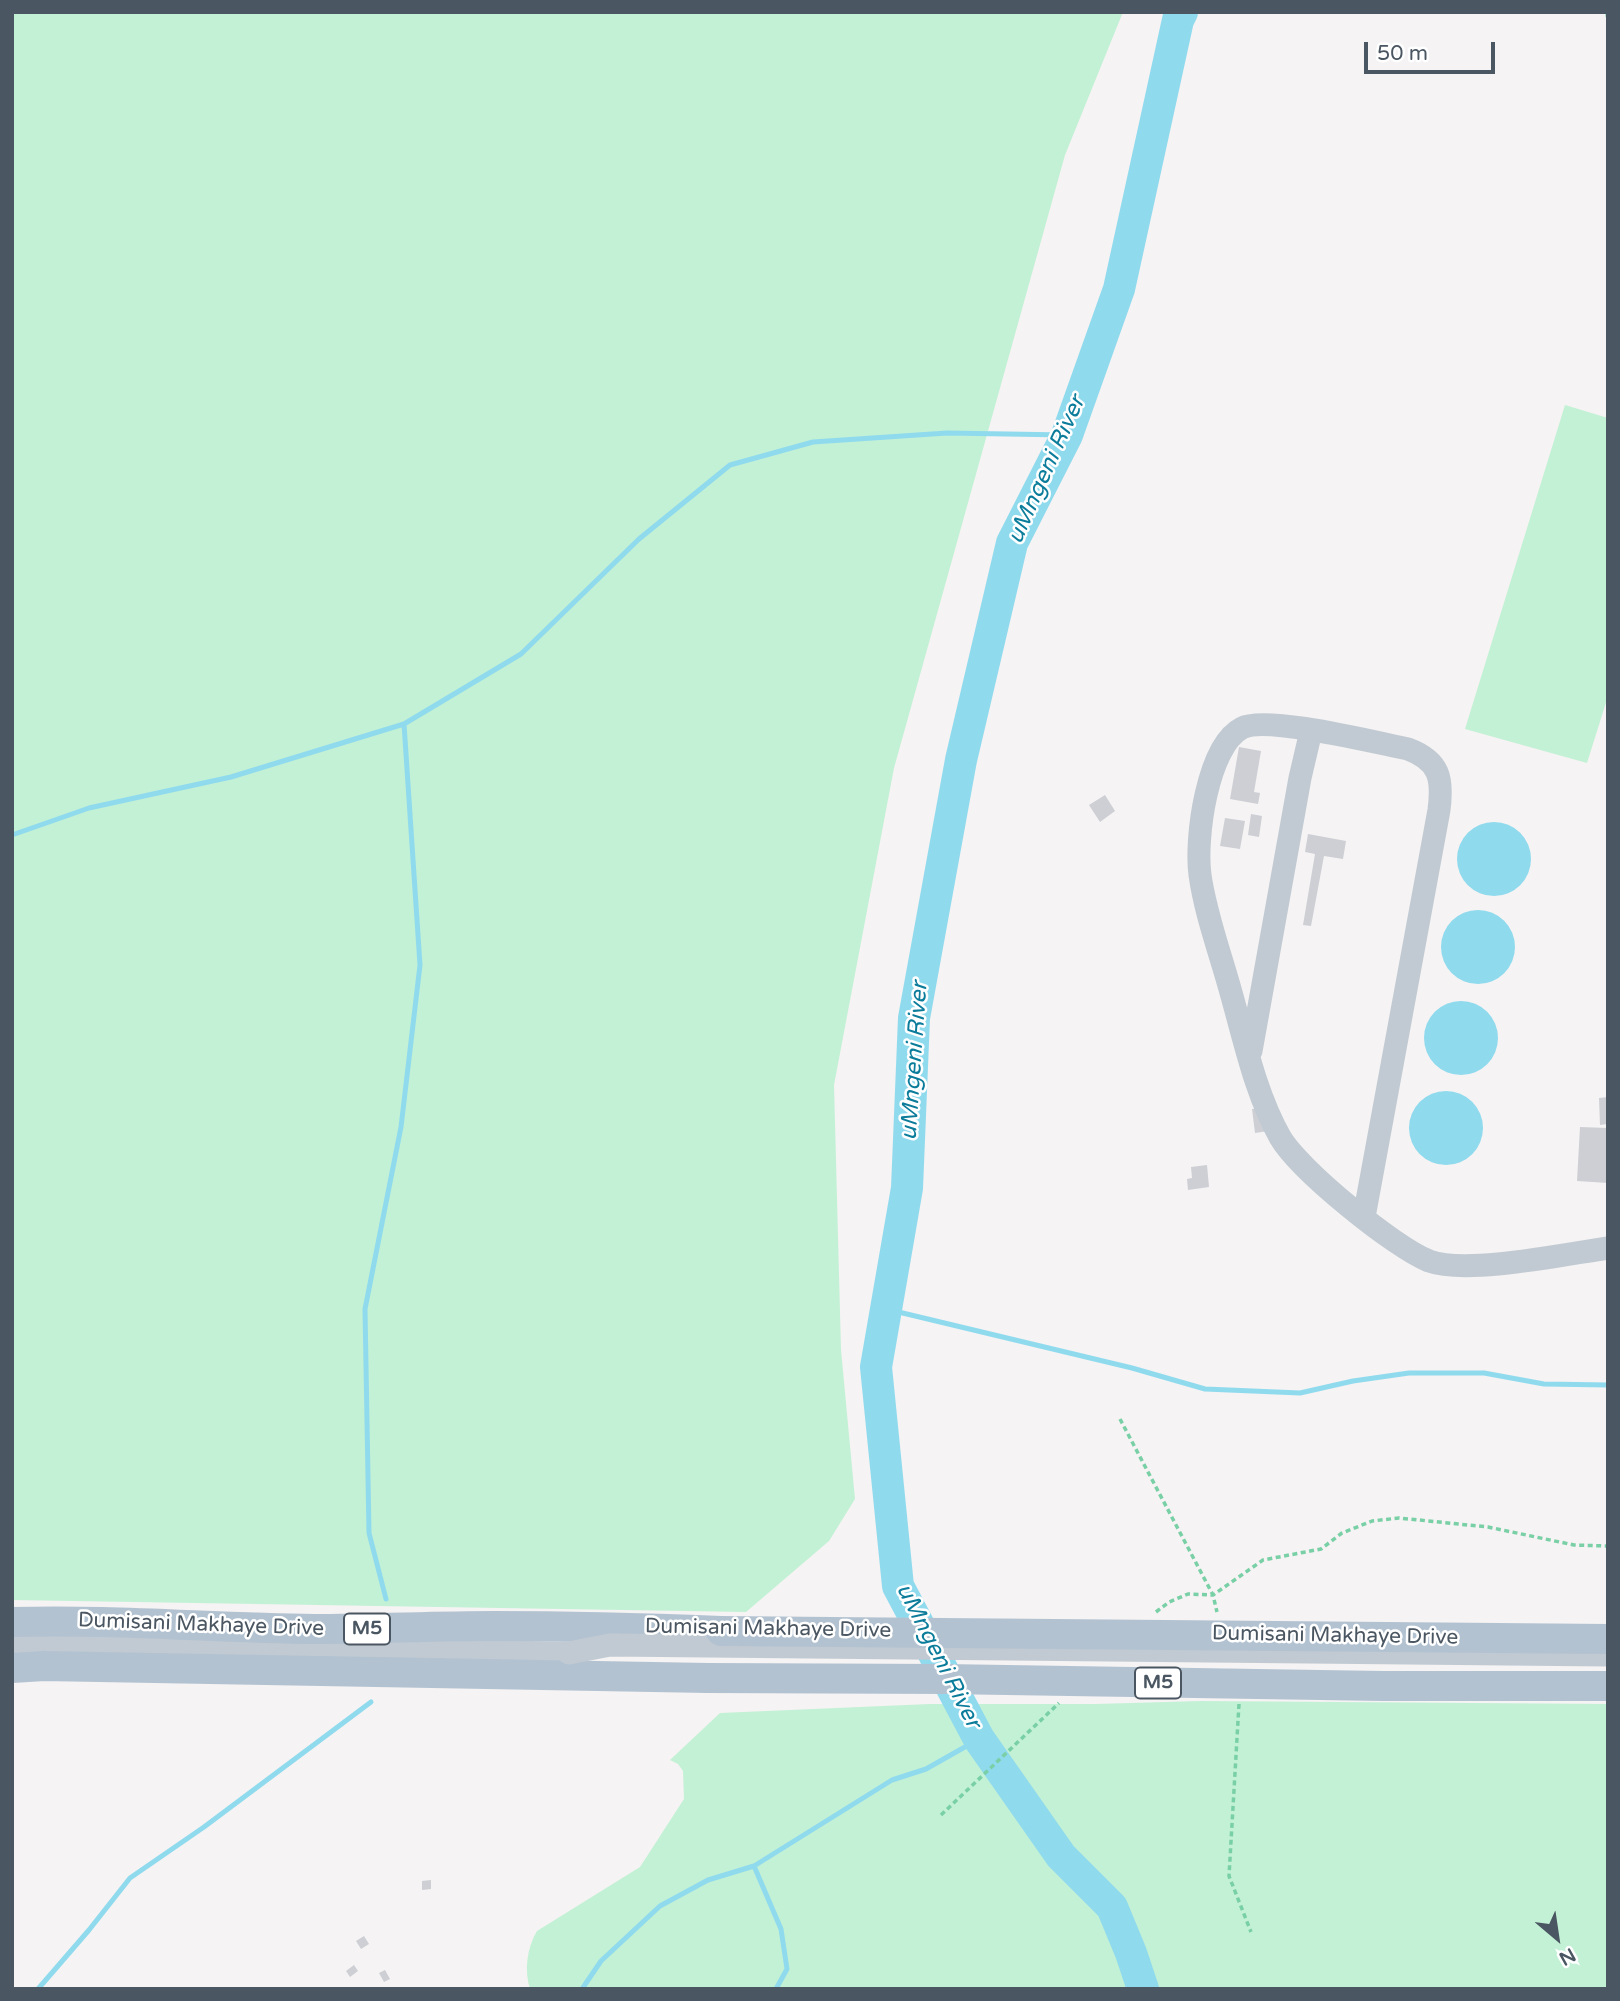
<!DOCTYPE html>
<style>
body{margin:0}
#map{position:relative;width:1620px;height:2001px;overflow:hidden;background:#f5f3f3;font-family:"Varela Round",sans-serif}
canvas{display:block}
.frame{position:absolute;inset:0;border:14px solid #4a5661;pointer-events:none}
.north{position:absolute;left:1522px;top:1903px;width:70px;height:70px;-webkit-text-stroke:5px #fff;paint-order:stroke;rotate:151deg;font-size:19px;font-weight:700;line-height:28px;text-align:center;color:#4a5661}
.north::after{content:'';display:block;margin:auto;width:24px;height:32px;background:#4a5661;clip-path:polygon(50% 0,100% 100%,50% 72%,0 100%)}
.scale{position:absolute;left:1364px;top:42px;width:131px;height:32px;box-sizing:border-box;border:4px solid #4a5661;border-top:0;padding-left:9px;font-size:21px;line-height:24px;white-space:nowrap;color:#4a5661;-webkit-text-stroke:5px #fff;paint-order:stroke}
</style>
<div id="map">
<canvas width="1620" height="2001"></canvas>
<div class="frame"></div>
<div class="north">N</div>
<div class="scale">50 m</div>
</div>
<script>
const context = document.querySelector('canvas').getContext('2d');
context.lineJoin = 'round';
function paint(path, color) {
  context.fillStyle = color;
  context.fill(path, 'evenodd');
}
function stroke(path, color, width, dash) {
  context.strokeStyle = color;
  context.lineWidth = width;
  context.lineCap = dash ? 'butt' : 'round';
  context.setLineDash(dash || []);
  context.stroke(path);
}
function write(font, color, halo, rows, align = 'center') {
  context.font = font + ' "Varela Round",sans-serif';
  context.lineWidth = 5;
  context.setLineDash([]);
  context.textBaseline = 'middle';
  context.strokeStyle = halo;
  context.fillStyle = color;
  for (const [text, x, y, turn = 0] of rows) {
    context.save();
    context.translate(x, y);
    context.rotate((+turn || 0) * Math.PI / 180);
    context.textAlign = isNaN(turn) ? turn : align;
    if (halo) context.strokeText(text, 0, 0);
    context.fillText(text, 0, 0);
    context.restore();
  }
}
paint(new Path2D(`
 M12,12H1123L1065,155L894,768L834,1085L841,1350L855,1499L829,1541L746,1612L12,1600Z
 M1565,405L1608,418V696L1587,763L1465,729Z
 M1201,1701L1608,1704V1989H530C524,1970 527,1948 537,1931L640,1867L684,1799L683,1771L678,1764L670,1760L720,1713L930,1704H1096Z`), '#c3f1d5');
paint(new Path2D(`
 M1457 859a37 37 0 1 1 74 0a37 37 0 1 1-74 0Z
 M1441 947a37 37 0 1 1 74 0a37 37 0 1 1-74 0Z
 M1424 1038a37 37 0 1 1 74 0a37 37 0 1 1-74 0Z
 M1409 1128a37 37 0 1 1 74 0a37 37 0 1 1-74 0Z`), '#90daee');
stroke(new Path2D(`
 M12,835L89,808L231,777L404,724L521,654L639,539L730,465L813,442L947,433L1067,435
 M886,1309L1132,1368L1205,1389L1300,1393L1353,1381L1409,1373H1484L1544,1384L1608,1385
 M386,1599L369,1533L365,1309L401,1127L420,965L404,724
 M754,1866L781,1929L787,1969L776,1989
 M38,1989L89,1930L130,1878L204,1827L371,1702
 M582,1989L601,1961L660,1906L708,1880L754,1866L892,1780L926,1769L979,1739`), '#90daee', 5);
stroke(new Path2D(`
 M1143,1989L1131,1953L1112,1907L1061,1856L979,1739L898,1586L876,1367L907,1188L914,1018L961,760L1012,543L1067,435L1119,289L1178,20L1182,12`), '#90daee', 32);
paint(new Path2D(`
 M1239,747L1261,751L1254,792L1260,793L1258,804L1230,799Z
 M1105,795L1115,811L1100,822L1089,805Z
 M1251,814L1262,816L1259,837L1248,835Z
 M1225,818L1245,821L1240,849L1220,846Z
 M1308,834L1346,841L1343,859L1324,856L1311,926L1303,925L1315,854L1305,852Z
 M1608,1097V1124L1600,1125L1599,1098Z
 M1266,1108L1269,1131L1255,1133L1252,1109Z
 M1580,1127L1608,1128V1183L1577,1181Z
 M1207,1165L1209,1187L1188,1190L1187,1179L1192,1178L1191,1167Z
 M431,1880V1889L422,1890V1881Z
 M364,1936L369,1944L361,1949L356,1941Z
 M354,1965L358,1971L350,1977L346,1971Z
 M385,1970L390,1979L384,1982L379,1973Z`), '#cdcfd5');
stroke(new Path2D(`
 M1607,12L1608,24
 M1120,1419L1213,1595L1217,1612
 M1156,1612L1169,1602L1188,1594L1213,1595L1263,1560L1321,1549L1342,1533L1372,1521L1399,1518L1488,1527L1574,1545L1608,1546
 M1239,1704L1229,1876L1251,1932
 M941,1815L1059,1703`), '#7ad0a6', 3.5, [5, 3.5]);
stroke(new Path2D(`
 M1251,1051L1300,778L1311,731
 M1364,1217L1439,810C1443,779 1440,761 1408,749C1377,743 1266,715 1242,728C1207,746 1195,839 1200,875C1205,911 1218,947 1228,982C1243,1033 1254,1091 1280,1137C1299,1170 1394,1247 1429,1261C1467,1275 1566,1254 1608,1248
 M12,1646L569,1653`), '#c1cad2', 23);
stroke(new Path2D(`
 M12,1622C113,1619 213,1628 314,1629C374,1629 434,1626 494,1626C570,1626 645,1628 721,1631
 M12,1668L44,1666L708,1678`), '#b3c2d1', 30);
stroke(new Path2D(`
 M569,1653L610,1645L1608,1655`), '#c1cad2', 23);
stroke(new Path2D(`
 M721,1631L1608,1639
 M708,1678L944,1679L1383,1686H1608`), '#b3c2d1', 30);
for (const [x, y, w] of [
 [367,1629,46],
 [1158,1683,46]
]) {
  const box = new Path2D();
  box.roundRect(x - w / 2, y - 15.5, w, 31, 5);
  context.fillStyle = '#fff';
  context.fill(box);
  stroke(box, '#4a5661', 2);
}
write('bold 19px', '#4a5661', null, [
 ["M5",367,1629],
 ["M5",1158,1683]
]);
write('21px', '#4a5661', '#fff', [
 ["Dumisani Makhaye Drive",201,1625,2],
 ["Dumisani Makhaye Drive",768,1629,1],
 ["Dumisani Makhaye Drive",1335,1636,1]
]);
write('italic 23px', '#0c7c9b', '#fff', [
 ["uMngeni River",1047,470,-66],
 ["uMngeni River",915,1061,-86],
 ["uMngeni River",938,1656,63]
]);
</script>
